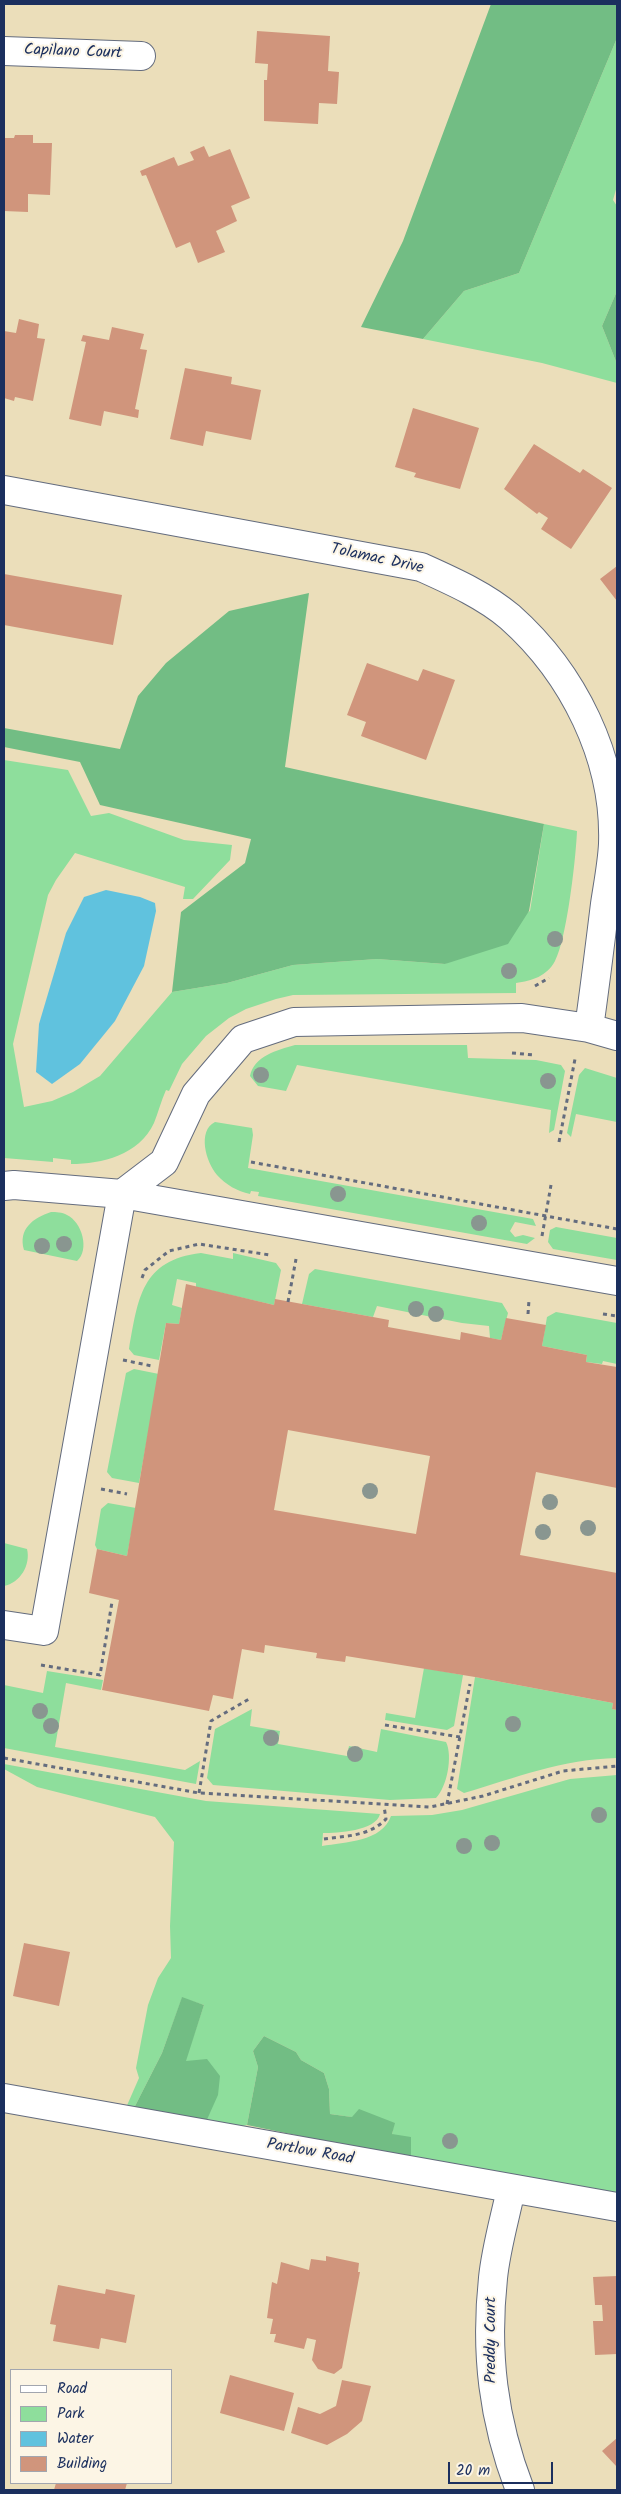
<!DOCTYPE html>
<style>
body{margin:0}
#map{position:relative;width:621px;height:2494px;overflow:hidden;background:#ebdeba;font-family:Kalam,sans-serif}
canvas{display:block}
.frame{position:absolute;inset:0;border:5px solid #1b2f5e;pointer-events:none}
.legend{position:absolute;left:10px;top:2369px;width:162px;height:115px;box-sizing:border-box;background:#fcf5e5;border:1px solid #a2a6af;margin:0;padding:6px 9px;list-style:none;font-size:15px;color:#1b2f5e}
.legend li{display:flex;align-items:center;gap:10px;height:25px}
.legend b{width:25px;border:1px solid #a2a6af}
.scale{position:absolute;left:448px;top:2462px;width:105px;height:22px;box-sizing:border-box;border:2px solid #1b2f5e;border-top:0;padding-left:6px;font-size:15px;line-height:18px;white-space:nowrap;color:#1b2f5e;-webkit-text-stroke:4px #fcf5e5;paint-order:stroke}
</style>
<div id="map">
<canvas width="621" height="2494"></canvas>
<div class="frame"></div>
<ul class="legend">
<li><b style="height:6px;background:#fff"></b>Road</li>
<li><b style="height:14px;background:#8ede9c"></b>Park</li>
<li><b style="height:14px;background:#60c2de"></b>Water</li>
<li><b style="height:14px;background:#d0957c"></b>Building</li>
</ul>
<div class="scale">20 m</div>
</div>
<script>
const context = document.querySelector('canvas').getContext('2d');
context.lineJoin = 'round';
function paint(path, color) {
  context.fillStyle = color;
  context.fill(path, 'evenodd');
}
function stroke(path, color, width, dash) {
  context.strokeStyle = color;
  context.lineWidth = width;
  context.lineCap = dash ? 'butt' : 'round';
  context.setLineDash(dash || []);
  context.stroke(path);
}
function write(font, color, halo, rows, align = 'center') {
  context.font = font + ' Kalam,sans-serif';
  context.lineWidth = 4;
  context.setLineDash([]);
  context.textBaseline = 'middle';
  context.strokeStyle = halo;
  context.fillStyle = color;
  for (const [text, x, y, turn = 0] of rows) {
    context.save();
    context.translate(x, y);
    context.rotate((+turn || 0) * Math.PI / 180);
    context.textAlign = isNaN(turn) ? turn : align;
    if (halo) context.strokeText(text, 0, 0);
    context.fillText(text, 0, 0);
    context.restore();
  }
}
paint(new Path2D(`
 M617,38V186L613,200L617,206V291L602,326L617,364V383L542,363L423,339L464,291L519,273Z
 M4,760L68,770L91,816L109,813L184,840L232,845L230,860L193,899H183L185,887L75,853L56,880L48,895L13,1044L24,1107L52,1101L73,1092L100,1076L172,992L227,983L293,965L377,959L445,964L530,911L544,824L577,831C576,857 567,939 555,961C547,976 532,981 516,983V993L293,995L276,999L246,1009L229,1018L206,1036L182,1064L169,1091L166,1090C161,1101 158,1113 154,1123C139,1155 102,1164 71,1164V1160L53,1158V1162L4,1158Z
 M295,1045H467L468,1058L536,1060L561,1065L565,1071L554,1130L549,1133L551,1110L297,1065L286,1091L258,1086L250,1076C254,1056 277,1050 295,1045Z
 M585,1068L617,1078V1122L576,1114L571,1137L567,1133L579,1075Z
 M215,1122L252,1128L253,1135L248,1168L533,1219L536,1226L515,1222L510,1231L515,1237L523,1235L535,1238L527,1244L258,1196L259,1192L251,1191L250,1194C237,1191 226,1185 217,1175C206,1162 197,1131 215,1122Z
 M51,1212C56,1212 62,1212 67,1215C82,1222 90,1250 77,1261L24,1250C18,1229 33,1218 51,1212Z
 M556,1227L617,1238V1260L553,1249L548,1242L550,1230Z
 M201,1253L233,1259V1253L276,1263L281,1270L274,1305L196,1287V1283L177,1279L172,1305L182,1308L179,1324L166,1323L159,1360L134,1355L129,1349C138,1299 141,1260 201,1253Z
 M315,1269L502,1303L508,1313L501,1340L490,1338L489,1326L462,1323L377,1306L373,1317L302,1304L309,1274Z
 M556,1312L617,1323V1364L603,1361L602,1364L586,1362L587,1355L542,1346L547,1317Z
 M134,1369L159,1374L139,1483L112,1478L107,1472L126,1373Z
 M108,1503L136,1508L127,1556L97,1549L95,1545L101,1509Z
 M4,1543L27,1549C31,1565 20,1583 4,1586Z
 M424,1668L463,1675L454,1726L447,1730L385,1720L386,1713L415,1718Z
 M47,1671L103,1680L101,1690L66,1683L55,1747L185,1770L200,1761L196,1784L4,1748V1685L43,1693Z
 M475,1677L613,1703L612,1709L617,1710V1758C563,1759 515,1778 464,1793L457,1789Z
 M252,1709L250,1726L280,1731L278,1744L347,1756L349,1746L377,1752L381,1729L446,1742C453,1756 447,1787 436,1798L390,1800L213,1785L207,1778L215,1729Z
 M4,1764L206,1801L380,1814C376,1831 337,1833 323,1833L322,1846C345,1842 382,1842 391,1816L432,1815L462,1810L570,1779L617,1775V2196L411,2159L392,2134L394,2123L330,2114L329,2089L324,2073L301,2060L296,2052L264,2036L253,2051L258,2067L247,2125L230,2129L205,2124L185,2061L204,2005L182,1998L162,2053L132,2112L125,2110L139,2078L136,2068L148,2005L158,1978L171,1958L170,1926L174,1842L155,1817L37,1787L4,1769Z`), '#8ede9c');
paint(new Path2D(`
 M491,4H617V38L519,273L464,291L423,339L361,327L403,241Z
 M617,291V364L602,326Z
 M309,593L285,767L544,824L529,911L508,944L445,964L377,959L293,965L227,983L172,992L181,912L245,863L251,839L100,805L80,762L4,747V728L120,749L138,696L166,663L229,611Z
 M182,1997L204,2005L186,2061L207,2059L220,2076L218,2095L205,2124L132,2112L162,2053Z
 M264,2036L296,2052L301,2060L324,2073L329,2089L330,2114L352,2117L359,2109L395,2123L392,2134L411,2137V2159L247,2125L258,2067L253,2051Z`), '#72bd84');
paint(new Path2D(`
 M106,890L140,897L155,903L156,911L144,966L115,1021L80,1064L52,1084L36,1072L39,1024L66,933L84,897Z`), '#60c2de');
paint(new Path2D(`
 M257,31L330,36L328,71L339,72L337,104L319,103L318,124L264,121V80H267L268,64L255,63Z
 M15,135H33V143H52L50,195L28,194V212L4,211V138H14Z
 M204,146L209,157L230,149L250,198L231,206L237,221L216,231L225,252L198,263L190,242L176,248L146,175L142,176L140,171L174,157L178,166L194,160L190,152Z
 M19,319L39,324L37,338L45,339L33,401L15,397L14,401L4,398V331L16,333Z
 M112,327L144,334L140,349L147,350L135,409L139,410L138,418L104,411L101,426L69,419L86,342L81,341L83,335L109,340Z
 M185,368L232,377L231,384L261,390L251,440L206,431L203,446L170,439Z
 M413,408L479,428L460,489L414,477L416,473L395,467Z
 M534,444L580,473L583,469L612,488L571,549L541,529L548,518L539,512L537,514L504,489Z
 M617,566V601L600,579Z
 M4,574L122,595L113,645L4,625Z
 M367,663L418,681L423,669L455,680L426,760L361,736L366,722L347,715Z
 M186,1284L274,1305L275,1299L373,1317L389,1320L388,1327L460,1340L461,1332L501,1340L506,1318L546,1325L542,1346L587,1355L586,1362L617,1367V1488L536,1472L520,1555L617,1573V1710L612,1709L613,1703L475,1677L346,1656L345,1662L316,1658L317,1653L265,1645L264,1653L242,1649L233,1699L213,1695L209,1711L102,1690L119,1600L89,1593L97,1549L127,1556L166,1323L179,1324ZM288,1430L430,1456L416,1534L274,1510Z
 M24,1943L70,1952L59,2006L13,1996Z
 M326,2256L359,2263L358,2272H360L342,2368L334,2374L318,2369L312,2360L316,2340L307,2338L304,2349L274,2342L276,2334H270L273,2319L267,2318L272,2282L277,2284L281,2262L309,2270L311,2259L326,2261Z
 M617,2276V2354L595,2355L593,2321H603L602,2305H595L593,2277Z
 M58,2285L105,2294L106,2289L135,2295L126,2343L101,2338L99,2349L53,2341L56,2325L50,2324Z
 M230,2375L294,2393L284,2431L220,2413Z
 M342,2380L371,2386L362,2421L347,2434L327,2445L291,2433L298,2407L320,2414L336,2406Z
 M617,2438V2467L602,2451Z
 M56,2483H127L125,2490H54Z`), '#d0957c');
const minor = new Path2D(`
 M4,51L141,56
 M4,490L421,567C452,581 484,595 510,617C573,673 616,758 613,844C612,864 608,884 605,904C600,945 595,986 589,1028
 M4,1186L14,1185L122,1194L617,1281
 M4,1625L44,1631L122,1194L164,1162L196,1094L243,1039L294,1022L522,1018L589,1028L617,1036
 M4,2098L617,2207
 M511,2189C505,2218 496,2248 493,2278C485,2353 493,2420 520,2490`);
stroke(minor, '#646c7e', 30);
stroke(new Path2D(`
 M535,986L549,978
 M512,1053L534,1055
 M559,1142L575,1059
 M251,1162L617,1229
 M542,1236L551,1185
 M142,1278L145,1270L169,1251L199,1244L270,1255
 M288,1302L296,1259
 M528,1314L529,1300
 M603,1314L617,1316
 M123,1360L152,1366
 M101,1489L127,1494
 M41,1665L100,1675L112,1602
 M385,1725L460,1737
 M4,1758L199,1793L430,1807L483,1796L563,1771L617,1766
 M199,1793L211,1721L249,1699
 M447,1804L470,1684
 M324,1839C346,1836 370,1836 386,1819L384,1806`), '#646c7e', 3, [4, 4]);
stroke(minor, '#fff', 28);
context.fillStyle = '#899690';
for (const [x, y] of [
 [555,939],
 [509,971],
 [261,1075],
 [548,1081],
 [338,1194],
 [479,1223],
 [64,1244],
 [42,1246],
 [416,1309],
 [436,1314],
 [370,1491],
 [550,1502],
 [588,1528],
 [543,1532],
 [40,1711],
 [513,1724],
 [51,1726],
 [271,1738],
 [355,1754],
 [599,1815],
 [492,1843],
 [464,1846],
 [450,2141]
]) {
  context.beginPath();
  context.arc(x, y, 8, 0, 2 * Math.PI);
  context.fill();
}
write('16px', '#1b2f5e', '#fcf5e5', [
 ["Capilano Court",73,53,2],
 ["Tolamac Drive",377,560,12],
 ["Partlow Road",310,2153,10],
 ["Preddy Court",492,2340,-90]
]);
</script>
